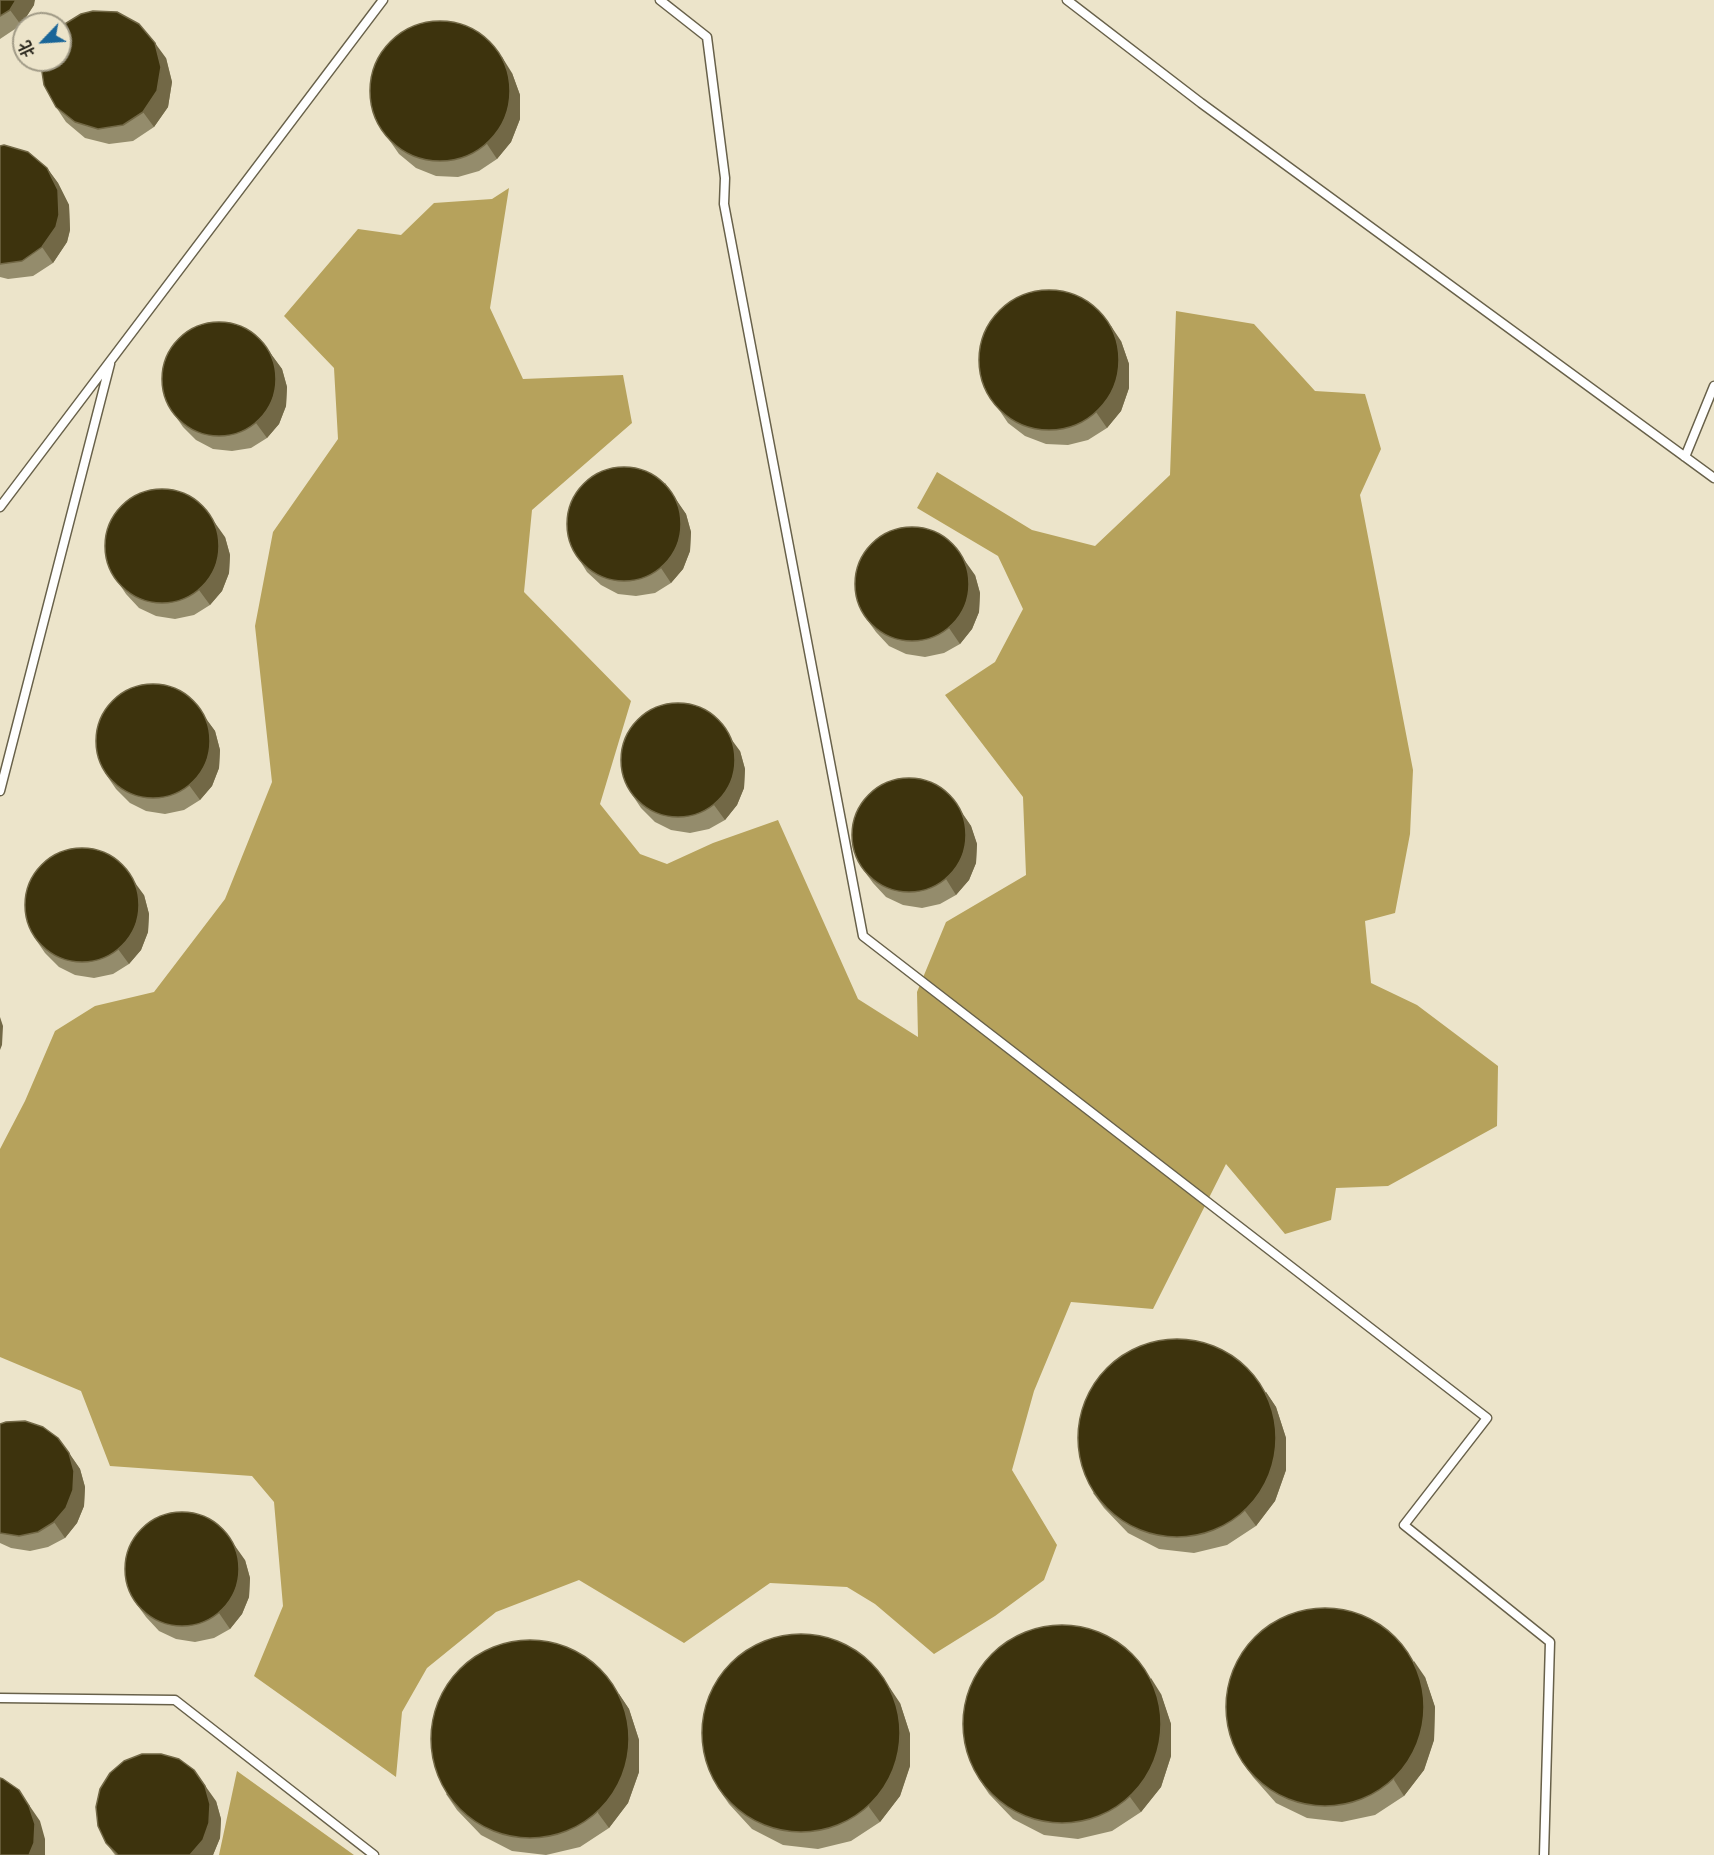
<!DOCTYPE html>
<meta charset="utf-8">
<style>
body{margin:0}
#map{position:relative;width:1714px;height:1855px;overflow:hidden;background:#ece4ca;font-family:Raleway,"Noto Sans SC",sans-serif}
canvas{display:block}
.north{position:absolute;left:12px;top:12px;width:60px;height:60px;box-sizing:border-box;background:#ece4ca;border:2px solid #a09a86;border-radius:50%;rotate:245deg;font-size:16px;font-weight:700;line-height:24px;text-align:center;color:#2e2b21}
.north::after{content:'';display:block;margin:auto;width:21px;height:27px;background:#196598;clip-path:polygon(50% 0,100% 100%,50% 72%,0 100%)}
</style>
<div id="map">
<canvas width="1714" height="1855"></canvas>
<div class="north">北</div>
</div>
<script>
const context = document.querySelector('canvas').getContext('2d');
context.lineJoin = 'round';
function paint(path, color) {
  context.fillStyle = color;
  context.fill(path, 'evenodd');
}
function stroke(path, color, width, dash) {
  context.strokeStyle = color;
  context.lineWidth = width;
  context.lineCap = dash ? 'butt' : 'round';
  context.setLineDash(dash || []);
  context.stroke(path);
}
paint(new Path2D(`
 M509,188L490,308L523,379L623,375L632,423L532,510L524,592L631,701L600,804L640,854L667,864L713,843L778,820L858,999L918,1037L917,992L946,922L1026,875L1023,797L945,695L995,662L1023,609L998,556L917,508L937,472L1032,530L1095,546L1170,475L1176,311L1254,324L1315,391L1365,394L1381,449L1360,495L1413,770L1410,834L1395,913L1365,921L1371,983L1417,1005L1498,1066L1497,1126L1388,1186L1336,1188L1331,1220L1285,1234L1226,1164L1153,1309L1071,1302L1034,1391L1012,1470L1057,1545L1044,1580L995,1616L934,1654L875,1604L847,1587L770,1583L684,1643L579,1580L496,1612L427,1668L402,1712L396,1777L254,1676L283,1606L274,1502L252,1476L110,1466L81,1391L0,1357V1149L25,1101L55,1031L95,1006L154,992L225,899L272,782L255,626L273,532L338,439L334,368L284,316L358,229L401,235L434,203L492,199Z
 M237,1771L354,1855H219Z`), '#b6a25c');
const service = new Path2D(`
 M660,0L707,37L725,178L724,204L863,936L1487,1418L1404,1525L1550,1642L1544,1855
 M1067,0L1201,103L1714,478
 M1685,457L1714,386
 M0,507L383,0
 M0,791L110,364
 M0,1698L175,1700L374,1855`);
stroke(service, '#68614a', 11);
stroke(service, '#fff', 8);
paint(new Path2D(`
 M0,0L34,5L21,25L0,39Z
 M166,58L172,82L168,107L154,127L133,141L109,144L85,138L66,122L56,107Z
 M512,73L520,95V119L511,142L497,159L479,171L458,177L436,176L416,168L399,154L376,121Z
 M0,146L47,168L58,183L69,205L70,230L67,242L53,263L33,276L8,279L0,277Z
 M260,339L282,369L287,387L286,406L279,424L267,438L251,448L232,451L213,449L196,440L183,427L172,411Z
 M1121,341L1129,364V388L1121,411L1107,428L1088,440L1068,445L1046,444L1025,436L1008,423L985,389Z
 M675,499L686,514L691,532L690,551L683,569L671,583L655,593L636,596L618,594L601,585L587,572L577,556Z
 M225,537L230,555L229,573L222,591L210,605L194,615L175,619L156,616L139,608L126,594L116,579Z
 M975,575L980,593L979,612L972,629L960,644L944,653L925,657L906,654L889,646L876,632L865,617Z
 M204,716L215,731L220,750L219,768L212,786L200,800L184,810L165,814L146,811L130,803L116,789L105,773Z
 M740,751L745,769L744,788L737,805L725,820L709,829L690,833L671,830L655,822L641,808L631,793Z
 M950,795L971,826L977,844L976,863L969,880L956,895L940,904L922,908L903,905L886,897L873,883L862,868Z
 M144,895L149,914L148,932L141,950L129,964L113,974L94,978L75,975L59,967L45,953L34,937Z
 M1266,1392L1276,1407L1286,1438V1470L1275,1501L1256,1526L1227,1545L1194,1553L1159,1549L1128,1533L1104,1508L1093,1493Z
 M0,1424L69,1453L80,1469L85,1487L84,1506L77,1523L65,1538L48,1547L30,1551L11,1548L0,1543Z
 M245,1560L250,1578L249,1597L242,1614L230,1629L214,1638L195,1642L176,1639L159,1631L146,1617L135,1602Z
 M1425,1677L1435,1707L1434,1740L1424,1770L1404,1796L1375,1815L1342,1822L1307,1818L1276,1803L1253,1777L1242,1762Z
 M619,1694L629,1709L639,1740V1772L628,1803L609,1828L580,1847L546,1855L512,1851L481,1835L457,1810L446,1794Z
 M1161,1694L1171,1724V1756L1161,1787L1141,1812L1112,1831L1078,1839L1044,1835L1013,1819L989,1794L979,1779Z
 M900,1703L910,1734V1766L900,1796L880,1822L851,1841L818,1849L783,1845L752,1829L729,1804L718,1788Z
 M216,1801L221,1819L220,1838L213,1855H115L106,1843Z`), '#948c6c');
paint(new Path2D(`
 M16,0H35L34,5L21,25L10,10Z
 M155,43L166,58L172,82L168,107L154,127L143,112Z
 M502,57L512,73L520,95V119L511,142L497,159L487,144Z
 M47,168L58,183L69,205L70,230L67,242L53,263L42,247Z
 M1111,326L1121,341L1129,364V388L1121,411L1107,428L1096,412Z
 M271,354L282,369L287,387L286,406L279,424L267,438L256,423Z
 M665,483L686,514L691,532L690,551L683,569L671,583L661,568Z
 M203,506L225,537L230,555L229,573L222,591L210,605L199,590Z
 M953,544L975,575L980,593L979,612L972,629L960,644L949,628Z
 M204,716L215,731L220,750L219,768L212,786L200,800L189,785Z
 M729,736L740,751L745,769L744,788L737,805L725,820L714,805Z
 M960,810L971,826L977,844L976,863L969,880L956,895L946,879Z
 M122,865L144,895L149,914L148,932L141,950L129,964L118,949Z
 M0,1017L3,1026L2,1045L0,1050Z
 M1266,1392L1276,1407L1286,1438V1470L1275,1501L1256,1526L1245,1511Z
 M69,1453L80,1469L85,1487L84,1506L77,1523L65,1538L54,1522Z
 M223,1529L245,1560L250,1578L249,1597L242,1614L230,1629L219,1613Z
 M1414,1661L1425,1677L1435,1707L1434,1740L1424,1770L1404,1796L1394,1780Z
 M1151,1678L1161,1694L1171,1724V1756L1161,1787L1141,1812L1130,1797Z
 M890,1688L900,1703L910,1734V1766L900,1796L880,1822L869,1807Z
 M619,1694L629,1709L639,1740V1772L628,1803L609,1828L598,1813Z
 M194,1770L216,1801L221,1819L220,1838L213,1855H190Z
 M29,1805L40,1821L45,1839V1855H29Z`), '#726846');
const building = new Path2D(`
 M0,0H16L10,10L0,16Z
 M93,11L117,12L139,24L155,43L161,67L157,91L143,112L123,125L98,129L75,122L56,107L44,85L42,72L44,60H60V27L81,14Z
 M370 91a70 70 0 1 1 140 0a70 70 0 1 1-140 0Z
 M4,145L28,152L47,168L58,190L59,215L56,227L42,247L22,261L0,264V146Z
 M979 360a70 70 0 1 1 140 0a70 70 0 1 1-140 0Z
 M162 379a57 57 0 1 1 114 0a57 57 0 1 1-114 0Z
 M567 524a57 57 0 1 1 114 0a57 57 0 1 1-114 0Z
 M105 546a57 57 0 1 1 114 0a57 57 0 1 1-114 0Z
 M855 584a57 57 0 1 1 114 0a57 57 0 1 1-114 0Z
 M96 741a57 57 0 1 1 114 0a57 57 0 1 1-114 0Z
 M621 760a57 57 0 1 1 114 0a57 57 0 1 1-114 0Z
 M852 835a57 57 0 1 1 114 0a57 57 0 1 1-114 0Z
 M25 905a57 57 0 1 1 114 0a57 57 0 1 1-114 0Z
 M1078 1438a99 99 0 1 1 198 0a99 99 0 1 1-198 0Z
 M25,1421L43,1427L58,1438L69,1453L74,1471L73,1490L66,1508L54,1522L38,1532L19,1536L0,1533V1424L6,1422Z
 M125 1569a57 57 0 1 1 114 0a57 57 0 1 1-114 0Z
 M1226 1707a99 99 0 1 1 198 0a99 99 0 1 1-198 0Z
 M963 1724a99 99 0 1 1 198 0a99 99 0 1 1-198 0Z
 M702 1733a99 99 0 1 1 198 0a99 99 0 1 1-198 0Z
 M431 1739a99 99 0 1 1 198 0a99 99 0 1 1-198 0Z
 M142,1754H161L179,1759L194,1770L205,1786L210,1804L209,1823L203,1840L190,1855H118L106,1843L98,1826L96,1807L100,1789L110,1773L124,1761Z
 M0,1778L3,1779L19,1790L29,1806L35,1824L34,1843L29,1855H0Z`);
paint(building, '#3d330d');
stroke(building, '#726846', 1.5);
</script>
